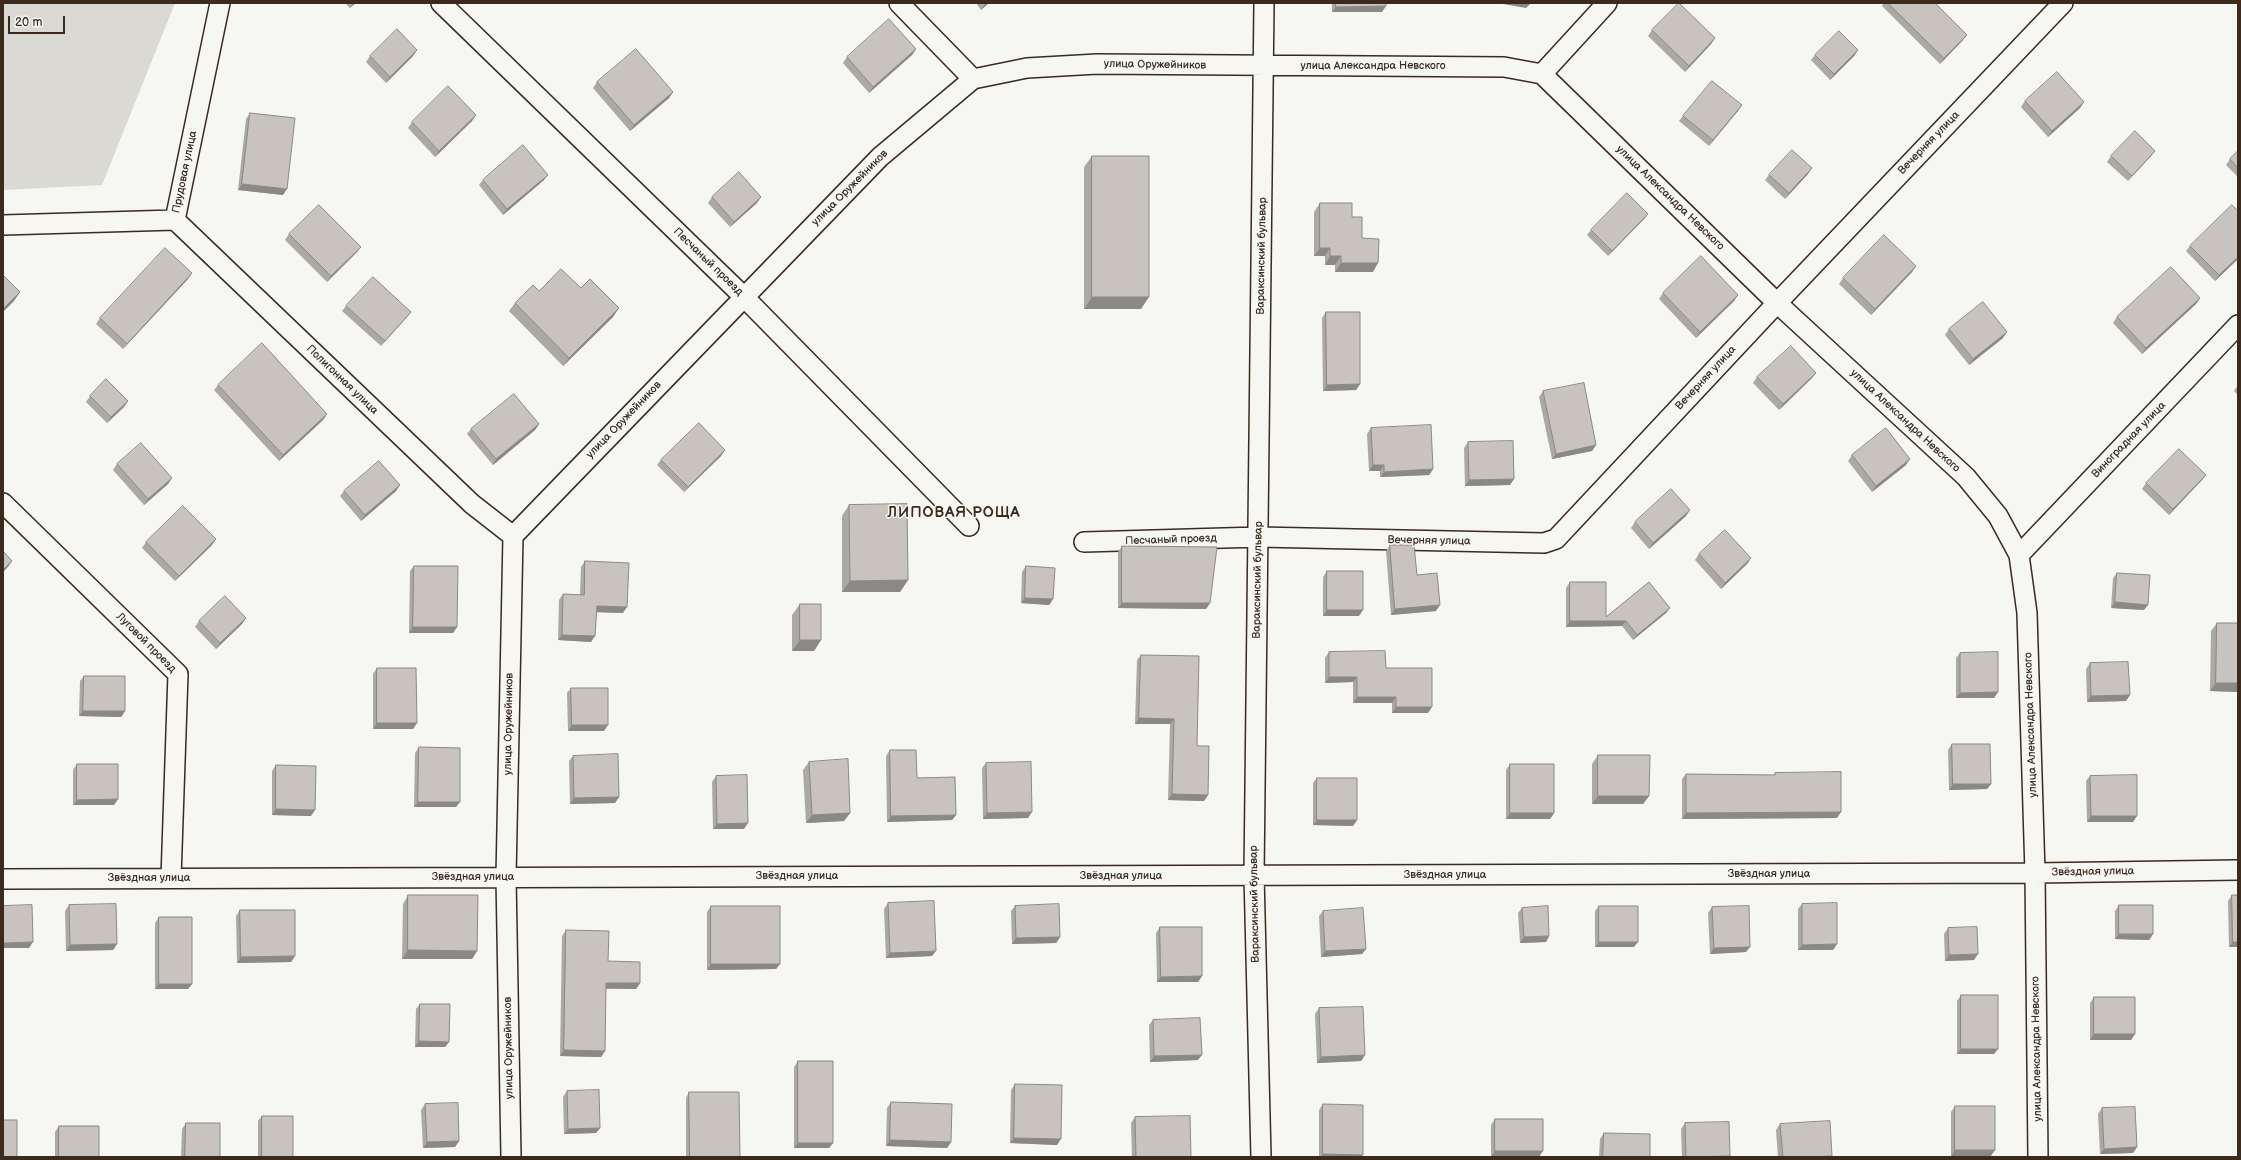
<!DOCTYPE html>
<meta charset="utf-8">
<style>
body{margin:0}
#map{position:relative;width:2241px;height:1160px;overflow:hidden;background:#f6f6f2;font-family:"Balsamiq Sans",sans-serif}
canvas{display:block}
.frame{position:absolute;inset:0;border:4px solid #3b2a1e;pointer-events:none}
.scale{position:absolute;left:8px;top:16px;width:57px;height:18px;box-sizing:border-box;border:2px solid #3b2a1e;border-top:0;padding-left:5px;font-size:12px;line-height:14px;white-space:nowrap;color:#3b2a1e;-webkit-text-stroke:3px #f6f6f2;paint-order:stroke}
</style>
<div id="map">
<canvas width="2241" height="1160"></canvas>
<div class="frame"></div>
<div class="scale">20 m</div>
</div>
<script>
const context = document.querySelector('canvas').getContext('2d');
context.lineJoin = 'round';
function paint(path, color) {
  context.fillStyle = color;
  context.fill(path, 'evenodd');
}
function stroke(path, color, width, dash) {
  context.strokeStyle = color;
  context.lineWidth = width;
  context.lineCap = dash ? 'butt' : 'round';
  context.setLineDash(dash || []);
  context.stroke(path);
}
function write(font, color, halo, rows, align = 'center') {
  context.font = font + ' "Balsamiq Sans",sans-serif';
  context.lineWidth = 3;
  context.setLineDash([]);
  context.textBaseline = 'middle';
  context.strokeStyle = halo;
  context.fillStyle = color;
  for (const [text, x, y, turn = 0] of rows) {
    context.save();
    context.translate(x, y);
    context.rotate((+turn || 0) * Math.PI / 180);
    context.textAlign = isNaN(turn) ? turn : align;
    if (halo) context.strokeText(text, 0, 0);
    context.fillText(text, 0, 0);
    context.restore();
  }
}
paint(new Path2D(`
 M3,3H175L102,185L3,190Z`), '#dad9d3');
const minor = new Path2D(`
 M441,3L743,296L969,526
 M899,3L973,79
 M1542,74L1607,3
 M175,220L472,504L513,536
 M175,220L220,3
 M3,225L175,220
 M3,503L178,674L171,878
 M1084,542L1259,537L1544,543L1556,539L1777,303L2063,3
 M2019,555L2238,325
 M3,879L2035,873L2238,870
 M511,1157L506,877L513,536L880,157L973,79L1027,68L1097,64L1504,67L1542,74L1777,303L1966,477L1998,516L2019,555L2027,613L2035,873L2038,1157
 M1261,1157L1254,875L1264,3`);
stroke(minor, '#3b2a1e', 22);
stroke(minor, '#f6f6f2', 19);
paint(new Path2D(`
 M345,3H356L350,8Z
 M976,3H989L981,10Z
 M1332,3H1386L1382,12H1332Z
 M1884,3H1935L1963,40L1940,64L1882,6Z
 M1652,30L1715,38L1711,44L1685,72L1648,36Z
 M916,49L912,55L869,93L843,63L847,57Z
 M417,50L413,56L386,83L366,62L370,56Z
 M1858,50L1854,56L1830,80L1811,60L1815,55Z
 M597,82L673,92L669,98L630,131L593,88Z
 M2025,101L2084,102L2080,108L2048,137L2021,107Z
 M1742,105L1709,146L1679,121L1683,116Z
 M250,113L283,195L238,190L246,119Z
 M472,121L435,157L408,128L412,122Z
 M2155,151L2151,156L2128,181L2107,162L2111,156Z
 M2238,151V177L2226,165L2230,159Z
 M1092,156L1141,309H1084V167Z
 M1808,174L1785,199L1765,180L1769,175Z
 M483,180H544L503,215L479,185Z
 M712,197L757,203L730,227L708,203Z
 M1320,203L1352,217L1362,238L1373,272H1335V265H1325V256H1314V212Z
 M2238,211V259L2215,281L2186,251L2190,246Z
 M1648,214L1644,219L1608,256L1587,235L1591,230Z
 M289,234L361,247L357,252L327,282L285,240Z
 M1912,272L1871,315L1839,284L1843,278Z
 M188,279L123,349L96,324L100,318Z
 M581,288L613,317L563,366L509,311L515,303L539,291Z
 M1663,293L1734,301L1696,338L1659,299Z
 M2200,298L2196,304L2142,354L2113,323L2117,317Z
 M346,306L407,317L381,346L342,311Z
 M1326,312L1360,384L1356,390L1323,391L1322,318Z
 M1949,329L2003,338L1969,365L1945,335Z
 M1816,373L1812,378L1779,410L1753,383L1757,377Z
 M218,385L327,414L323,420L279,461L214,390Z
 M2238,385V395L2234,391Z
 M1543,391L1596,445L1592,451L1552,459L1539,397Z
 M90,396L128,401L124,407L107,423L86,402Z
 M539,424L535,430L493,465L467,434L471,429Z
 M1371,428L1433,469L1429,475L1380,477V471H1369L1367,434Z
 M1468,442L1510,485L1465,486L1464,448Z
 M1852,455L1906,465L1872,492L1848,461Z
 M721,456L684,492L657,465L661,460Z
 M117,464L172,478L168,484L144,505L113,470Z
 M2206,475L2202,480L2169,515L2142,489L2146,483Z
 M400,485L396,491L361,521L340,496L344,491Z
 M849,505L908,580L900,592H842V516Z
 M1686,516L1649,549L1631,528L1635,522Z
 M146,542L212,545L175,581L142,548Z
 M1390,545L1436,611L1391,615L1386,551Z
 M1122,546L1210,603L1206,609L1118,608V552Z
 M1699,554L1751,558L1747,564L1721,589L1695,560Z
 M585,561L623,613L596,612L591,642L558,640L559,600L563,594L580,595L581,567Z
 M414,566L457,627L453,633H409L410,571Z
 M1026,566L1053,599L1049,605L1021,603L1022,572Z
 M1327,571L1359,616H1323V577Z
 M2117,573L2144,610L2111,608L2113,578Z
 M1570,582L1606,617L1670,608L1666,613L1633,640L1622,626L1566,627V588Z
 M800,604L821,640L814,651H792V615Z
 M246,618L242,624L216,649L195,627L199,621Z
 M2217,623L2238,692L2210,691L2211,631Z
 M1329,652L1386,668L1428,713H1392V703H1353V682L1325,683V658Z
 M1960,653L1998,692L1994,698H1956V658Z
 M1141,655L1197,746L1208,795L1204,801L1168,800L1170,724H1135L1137,660Z
 M2090,663L2126,701L2087,702L2086,669Z
 M377,668L417,723L413,729H373V674Z
 M84,676L125,711L121,717L79,716L80,681Z
 M571,688L604,731H568L567,693Z
 M1952,744L1991,784L1987,789L1949,790L1948,750Z
 M419,747L456,807H414L415,753Z
 M890,750L917,778L956,815L952,820L887,822L886,756Z
 M1598,755L1649,796L1643,804H1592V764Z
 M573,756L619,797L615,803L570,804L569,761Z
 M809,762L850,813L844,821L806,823L803,770Z
 M986,763L1028,818L983,819L982,768Z
 M77,764L118,799L114,805H73V770Z
 M1510,764L1554,813L1550,819H1506V770Z
 M276,765L311,816L272,815V771Z
 M1775,773L1837,818L1682,819V779L1686,774L1774,775Z
 M716,776L744,829H713L712,782Z
 M2090,776L2133,822H2087L2086,781Z
 M1317,778L1357,820L1353,826L1313,825V783Z
 M408,895L477,951L472,959H402L403,904Z
 M2232,895H2238V947H2229L2228,901Z
 M888,903L932,956L886,958L884,909Z
 M1802,904L1837,944L1833,950H1798V909Z
 M69,905L117,944L113,950L66,951L65,911Z
 M2119,905L2153,934L2149,940L2115,939V911Z
 M711,906L780,964L776,969L707,970V912Z
 M1015,906L1060,937L1056,943L1012,944L1011,911Z
 M1599,906L1634,947H1595V911Z
 M1712,907L1746,952L1710,954L1708,913Z
 M1522,908L1549,936L1546,942L1520,943L1518,913Z
 M240,910L295,956L291,962L237,963L236,916Z
 M1323,911L1366,949L1362,954L1321,957L1319,916Z
 M159,917L192,984L188,989H155V923Z
 M1160,927L1202,976L1198,982H1157L1156,933Z
 M1948,928L1974,960L1945,961L1944,934Z
 M566,930L608,961L640,983L636,989H606L605,1051L601,1057L560,1056L562,936Z
 M1961,995L1994,1054H1957V1001Z
 M2094,997L2135,1034L2131,1040H2090V1003Z
 M420,1004L449,1042L445,1047H415L416,1009Z
 M1319,1008L1365,1055L1361,1061L1317,1063L1315,1014Z
 M1153,1020L1198,1060L1150,1062L1149,1025Z
 M798,1061L833,1143L829,1148H794V1067Z
 M1015,1084L1057,1145L1010,1143L1011,1090Z
 M567,1091L600,1128L596,1133L564,1134L563,1097Z
 M689,1092L740,1157H686V1098Z
 M891,1102L951,1142L947,1148L886,1146L887,1108Z
 M425,1104L459,1141L455,1147L423,1148L421,1110Z
 M1323,1104L1361,1157H1319V1110Z
 M1955,1106L1991,1156H1951V1112Z
 M2102,1108L2137,1147L2133,1153L2100,1154L2098,1114Z
 M262,1116L293,1157H258V1121Z
 M1135,1117L1191,1157H1132L1131,1123Z
 M2238,1117V1145L2237,1118Z
 M1495,1119L1539,1157H1491V1125Z
 M186,1123L220,1157H181L182,1129Z
 M1685,1123L1730,1156V1157H1682L1681,1129Z
 M1780,1124L1832,1156V1157H1778L1776,1130Z
 M59,1126L99,1157H55V1132Z
 M1604,1133L1650,1157H1599L1600,1139Z`), '#aca8a3');
paint(new Path2D(`
 M354,3H356L350,8Z
 M986,3H989L981,10L985,4Z
 M1504,3H1531L1526,8L1503,4Z
 M1386,6L1382,12H1332L1336,7Z
 M1967,35L1963,40L1940,64L1944,58Z
 M1715,38L1711,44L1685,72L1689,66Z
 M916,49L912,55L869,93L873,87Z
 M417,50L413,56L386,83L390,77Z
 M1858,50L1854,56L1830,80L1834,74Z
 M673,92L669,98L630,131L634,125Z
 M2084,102L2080,108L2048,137L2052,131Z
 M1742,105L1738,111L1709,146L1713,140Z
 M476,115L472,121L435,157L439,151Z
 M2155,151L2151,156L2128,181L2132,176Z
 M1812,168L1808,174L1785,199L1789,193Z
 M548,175L544,180L503,215L507,209Z
 M242,184L287,189L283,195L238,190Z
 M761,197L757,203L730,227L734,222Z
 M1648,214L1644,219L1608,256L1612,251Z
 M361,247L357,252L327,282L331,276Z
 M1320,248H1330L1325,256H1314Z
 M1330,256H1341L1335,265H1325Z
 M2238,257V259L2215,281L2219,275Z
 M1341,263H1378L1373,272H1335Z
 M1916,266L1912,272L1871,315L1875,309Z
 M192,273L188,279L123,349L127,344Z
 M20,292L14,301L3,312V309Z
 M1738,295L1734,301L1696,338L1700,332Z
 M1092,297H1149L1141,309H1084Z
 M2200,298L2196,304L2142,354L2146,348Z
 M619,308L613,317L563,366L569,358Z
 M411,312L407,317L381,346L385,341Z
 M2007,332L2003,338L1969,365L1973,359Z
 M1816,373L1812,378L1779,410L1783,404Z
 M1360,384L1356,390L1323,391L1327,385Z
 M128,401L124,407L107,423L111,417Z
 M327,414L323,420L279,461L283,455Z
 M539,424L535,430L493,465L496,459Z
 M1596,445L1592,451L1552,459L1556,454Z
 M725,450L721,456L684,492L688,487Z
 M1910,459L1906,465L1872,492L1876,486Z
 M1373,465H1384L1380,471H1369Z
 M1433,469L1429,475L1380,477L1384,472Z
 M2206,475L2202,480L2169,515L2173,509Z
 M172,478L168,484L144,505L148,499Z
 M1514,479L1510,485L1465,486L1469,480Z
 M400,485L396,491L361,521L365,515Z
 M1690,510L1686,516L1649,549L1653,543Z
 M216,539L212,545L175,581L179,576Z
 M1751,558L1747,564L1721,589L1725,583Z
 M12,561L8,567L3,572V570Z
 M908,580L900,592H842L850,581Z
 M1025,598L1053,599L1049,605L1021,603Z
 M2115,602L2148,605L2144,610L2111,608Z
 M1122,603H1210L1206,609L1118,608Z
 M1440,605L1436,611L1391,615L1395,609Z
 M597,606L627,607L623,613L593,612Z
 M1670,608L1666,613L1633,640L1637,635Z
 M1327,610H1363L1359,616H1323Z
 M246,618L242,624L216,649L220,643Z
 M1570,621H1626L1622,626L1566,627Z
 M413,627H457L453,633H409Z
 M562,635L595,636L591,642L558,640Z
 M800,640H821L814,651H792Z
 M1329,677H1357L1353,682L1325,683Z
 M2216,683H2238V692L2210,691Z
 M1998,692L1994,698H1956L1960,693Z
 M2130,695L2126,701L2087,702L2091,696Z
 M1357,697H1396L1392,703H1353Z
 M1396,707H1432L1428,713H1392Z
 M83,711H125L121,717L79,716Z
 M1139,718L1174,719L1170,724H1135Z
 M377,723H417L413,729H373Z
 M572,725H608L604,731H568Z
 M1953,784H1991L1987,789L1949,790Z
 M1172,794L1208,795L1204,801L1168,800Z
 M1598,796H1649L1643,804H1592Z
 M619,797L615,803L570,804L574,798Z
 M118,799L114,805H73L77,800Z
 M418,802H460L456,807H414Z
 M276,809L315,810L311,816L272,815Z
 M1032,812L1028,818L983,819L987,813Z
 M1841,812L1837,818L1682,819L1686,813Z
 M850,813L844,821L806,823L812,815Z
 M1510,813H1554L1550,819H1506Z
 M956,815L952,820L887,822L891,816Z
 M2091,816H2137L2133,822H2087Z
 M1317,820H1357L1353,826L1313,825Z
 M748,823L744,829H713L717,824Z
 M2119,934H2153L2149,940L2115,939Z
 M1549,936L1546,942L1520,943L1524,937Z
 M1060,937L1056,943L1012,944L1016,938Z
 M33,942L29,948H3V943Z
 M1599,942H1638L1634,947H1595Z
 M2233,942H2238V947H2229Z
 M117,944L113,950L66,951L70,945Z
 M1837,944L1833,950H1798L1802,945Z
 M1750,947L1746,952L1710,954L1714,948Z
 M1366,949L1362,954L1321,957L1325,951Z
 M408,950L477,951L472,959H402Z
 M936,951L932,956L886,958L890,953Z
 M1978,954L1974,960L1945,961L1949,955Z
 M295,956L291,962L237,963L241,957Z
 M711,964H780L776,969L707,970Z
 M1202,976L1198,982H1157L1161,977Z
 M606,983H640L636,989L602,988Z
 M159,984H192L188,989H155Z
 M2094,1034H2135L2131,1040H2090Z
 M419,1041L449,1042L445,1047H415Z
 M1961,1049H1998L1994,1054H1957Z
 M564,1050L605,1051L601,1057L560,1056Z
 M1202,1055L1198,1060L1150,1062L1154,1056Z
 M1365,1055L1361,1061L1317,1063L1321,1057Z
 M600,1128L596,1133L564,1134L568,1129Z
 M1014,1138L1061,1139L1057,1145L1010,1143Z
 M890,1140L951,1142L947,1148L886,1146Z
 M459,1141L455,1147L423,1148L427,1142Z
 M798,1143H833L829,1148H794Z
 M2137,1147L2133,1153L2100,1154L2104,1149Z
 M1955,1150H1995L1991,1156H1951Z
 M1495,1151H1543L1539,1157H1491Z
 M1323,1154L1363,1155L1361,1157H1321Z
 M1832,1156V1157H1815Z`), '#8c8885');
const building = new Path2D(`
 M1336,3H1386V6L1336,7Z
 M1679,3L1715,38L1689,66L1652,30Z
 M1888,3H1935L1967,35L1944,58Z
 M889,19L916,49L873,87L847,57Z
 M397,29L417,50L390,77L370,56Z
 M1839,31L1858,50L1834,74L1815,55Z
 M636,49L673,92L634,125L597,82Z
 M2057,72L2084,102L2052,131L2025,101Z
 M1712,81L1742,105L1713,140L1683,116Z
 M448,86L476,115L439,151L412,122Z
 M250,113L295,118L287,189L242,184Z
 M2135,131L2155,151L2132,176L2111,156Z
 M523,145L548,175L507,209L483,180Z
 M1792,150L1812,168L1789,193L1769,175Z
 M2238,151V168L2230,159Z
 M1092,156H1149V297H1092Z
 M739,172L761,197L734,222L712,197Z
 M1627,193L1648,214L1612,251L1591,230Z
 M1320,203H1352V217H1362V238L1379,239L1378,263H1341V256H1330V248H1320Z
 M319,205L361,247L331,276L289,234Z
 M2232,205L2238,211V257L2219,275L2190,246Z
 M1884,235L1916,266L1875,309L1843,278Z
 M165,248L192,273L127,344L100,318Z
 M1701,256L1738,295L1700,332L1663,293Z
 M2171,267L2200,298L2146,348L2117,317Z
 M561,269L581,288L590,279L619,308L569,358L515,303L533,285L539,291Z
 M3,275L20,292L3,309Z
 M373,277L411,312L385,341L346,306Z
 M1983,302L2007,332L1973,359L1949,329Z
 M1326,312H1360V384L1327,385Z
 M262,343L327,414L283,455L218,385Z
 M1791,346L1816,373L1783,404L1757,377Z
 M106,379L128,401L111,417L90,396Z
 M1584,383L1596,445L1556,454L1543,391Z
 M514,394L539,424L496,459L471,429Z
 M699,423L725,450L688,487L661,460Z
 M1431,425L1433,469L1384,472V465H1373L1371,428Z
 M1886,428L1910,459L1876,486L1852,455Z
 M1513,441L1514,479L1469,480L1468,442Z
 M141,443L172,478L148,499L117,464Z
 M2179,449L2206,475L2173,509L2146,483Z
 M379,461L400,485L365,515L344,491Z
 M1671,489L1690,510L1653,543L1635,522Z
 M907,504L908,580L850,581L849,505Z
 M183,506L216,539L179,576L146,542Z
 M1725,530L1751,558L1725,583L1699,554Z
 M1390,545H1414L1417,575L1437,573L1440,605L1395,609Z
 M1122,546L1217,547L1210,603H1122Z
 M3,551L12,561L3,570Z
 M585,561L629,563L627,607L597,606L595,636L562,635L563,594L584,595Z
 M414,566H458L457,627H413Z
 M1026,566L1055,568L1053,599L1025,598Z
 M1327,571H1363V610H1327Z
 M2117,573L2150,575L2148,605L2115,602Z
 M1570,582H1606V617L1649,582L1670,608L1637,635L1626,621H1570Z
 M225,596L246,618L220,643L199,621Z
 M800,604H821V640H800Z
 M2217,623H2238V683H2216Z
 M1385,651L1386,668H1432V707H1396V697H1357V677H1329V652Z
 M1998,652V692L1960,693V653Z
 M1141,655L1199,656L1197,746H1209L1208,795L1172,794L1174,719L1139,718Z
 M2128,662L2130,695L2091,696L2090,663Z
 M377,668H416L417,723H377Z
 M84,676H125V711H83Z
 M571,688H608V725H572Z
 M1952,744H1990L1991,784H1953Z
 M419,747L460,748V802H418Z
 M890,750H916L917,778L955,777L956,815L891,816Z
 M618,754L619,797L574,798L573,756Z
 M1598,755H1650L1649,796H1598Z
 M848,759L850,813L812,815L809,762Z
 M1031,762L1032,812L987,813L986,763Z
 M77,764H118V799L77,800Z
 M1510,764H1554V813H1510Z
 M276,765L316,766L315,810L276,809Z
 M1841,772V812L1686,813V774L1775,775V773Z
 M747,775L748,823L717,824L716,776Z
 M2137,775V816H2091L2090,776Z
 M1317,778H1357V820H1317Z
 M408,895H478L477,951L408,950Z
 M2232,895H2238V942H2233Z
 M934,901L936,951L890,953L888,903Z
 M1837,903V944L1802,945V904Z
 M116,904L117,944L70,945L69,905Z
 M1059,904L1060,937L1016,938L1015,906Z
 M32,905L33,942L3,943V906Z
 M2119,905H2153V934H2119Z
 M711,906H780V964H711Z
 M1548,906L1549,936L1524,937L1522,908Z
 M1599,906H1638V942H1599Z
 M1749,906L1750,947L1714,948L1712,907Z
 M1363,908L1366,949L1325,951L1323,911Z
 M240,910H295V956L241,957Z
 M159,917H192V984H159Z
 M1160,927H1202V976L1161,977Z
 M1977,927L1978,954L1949,955L1948,928Z
 M566,930L609,931L608,961L640,962V983H606L605,1051L564,1050Z
 M1961,995H1998V1049H1961Z
 M2094,997H2135V1034H2094Z
 M420,1004H450L449,1042L419,1041Z
 M1363,1007L1365,1055L1321,1057L1319,1008Z
 M1200,1018L1202,1055L1154,1056L1153,1020Z
 M798,1061H833V1143H798Z
 M1015,1084L1062,1085L1061,1139L1014,1138Z
 M599,1090L600,1128L568,1129L567,1091Z
 M689,1092H739L740,1157H690Z
 M891,1102L952,1104L951,1142L890,1140Z
 M458,1103L459,1141L427,1142L425,1104Z
 M1323,1104L1363,1105V1155L1323,1154Z
 M1955,1106H1995V1150H1955Z
 M2135,1107L2137,1147L2104,1149L2102,1108Z
 M262,1116H293V1157H262Z
 M1190,1116L1191,1157H1136L1135,1117Z
 M1495,1119H1543V1151H1495Z
 M3,1120H17V1157H3Z
 M1830,1121L1832,1156L1815,1157H1783L1780,1124Z
 M1729,1122L1730,1156L1686,1157L1685,1123Z
 M186,1123H220V1157H185Z
 M59,1126H99V1157H59Z
 M1604,1133L1650,1134V1157H1603Z`);
paint(building, '#c8c3be');
stroke(building, '#8c8885', 1);
write('11px', '#3b2a1e', '#f6f6f2', [
 ["улица Оружейников",1155,65,1],
 ["улица Александра Невского",1373,66],
 ["Вечерняя улица",1929,143,-46],
 ["Прудовая улица",185,172,-78],
 ["улица Оружейников",850,188,-45],
 ["улица Александра Невского",1670,198,44],
 ["Вараксинский бульвар",1262,256,-89],
 ["Песчаный проезд",708,262,44],
 ["Вечерняя улица",1706,378,-47],
 ["Полигонная улица",342,380,44],
 ["улица Оружейников",624,420,-46],
 ["улица Александра Невского",1905,421,43],
 ["Виноградная улица",2129,440,-46],
 ["Песчаный проезд",1171,540,-2],
 ["Вечерняя улица",1429,541,1],
 ["Вараксинский бульвар",1258,580,-89],
 ["Луговой проезд",146,643,45],
 ["улица Оружейников",509,724,-89],
 ["улица Александра Невского",2031,725,-92],
 ["Звёздная улица",2093,872,-1],
 ["Звёздная улица",1769,874],
 ["Звёздная улица",1445,875],
 ["Звёздная улица",797,876],
 ["Звёздная улица",1121,876],
 ["Звёздная улица",473,877],
 ["Звёздная улица",149,878],
 ["Вараксинский бульвар",1255,904,-91],
 ["улица Оружейников",509,1048,-91],
 ["улица Александра Невского",2037,1049,-91]
]);
context.letterSpacing = '1px';
write('bold 15px', '#3b2a1e', '#f6f6f2', [
 ["ЛИПОВАЯ РОЩА",954,513]
]);
context.letterSpacing = '0px';
</script>
